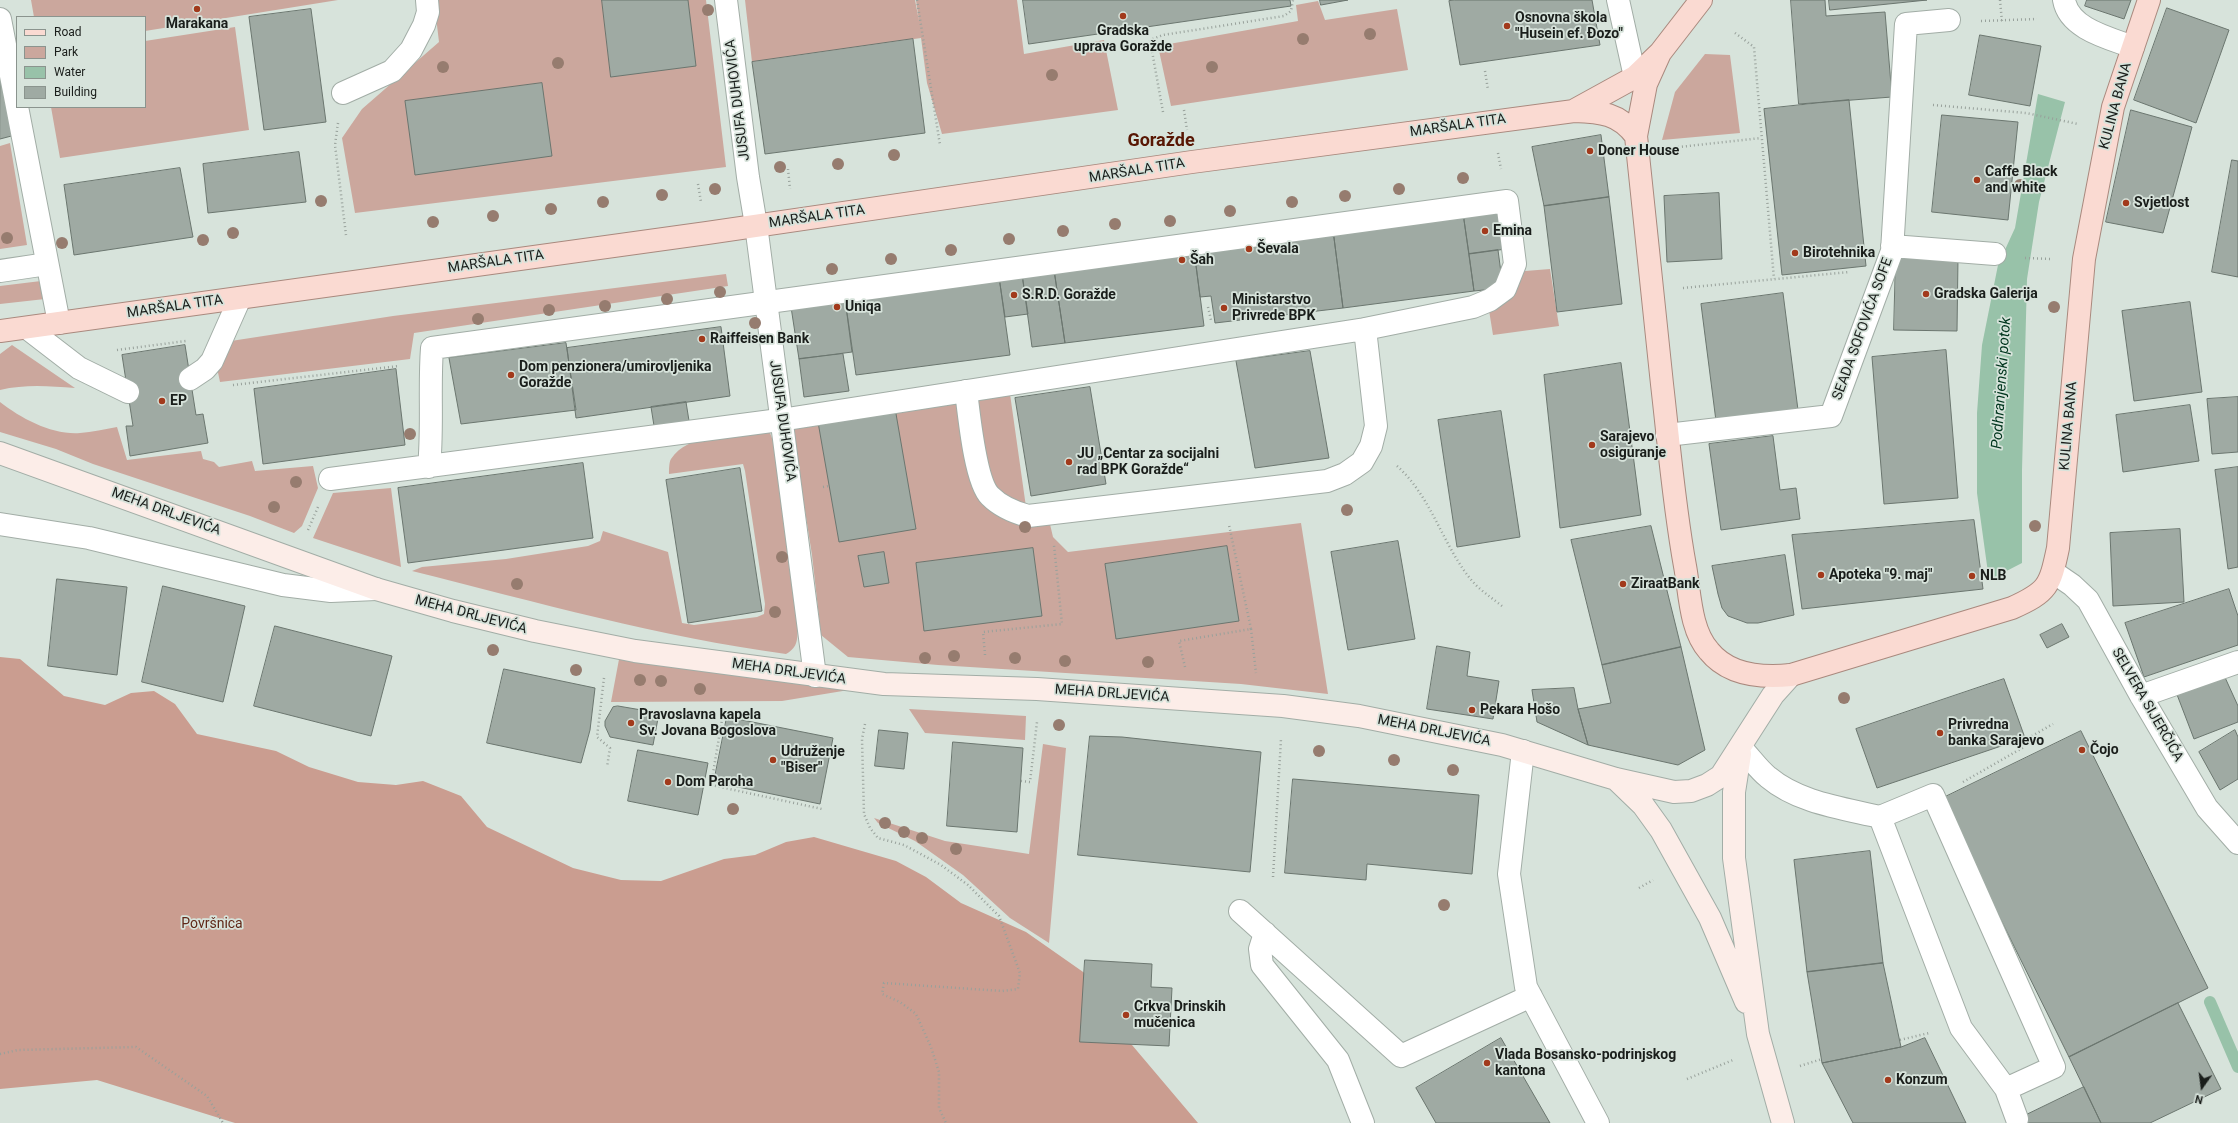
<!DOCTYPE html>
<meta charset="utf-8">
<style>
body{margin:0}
#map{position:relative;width:2238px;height:1123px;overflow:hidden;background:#d7e3db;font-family:Roboto,sans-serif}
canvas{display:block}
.legend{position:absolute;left:16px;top:16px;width:130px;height:92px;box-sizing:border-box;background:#d7e3db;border:1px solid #8b948e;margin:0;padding:5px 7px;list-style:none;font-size:12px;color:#1a1e1b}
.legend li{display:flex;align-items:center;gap:8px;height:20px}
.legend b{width:20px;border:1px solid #8b948e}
.north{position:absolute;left:2182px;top:1067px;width:40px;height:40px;-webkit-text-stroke:3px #d7e3db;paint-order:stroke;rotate:194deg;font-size:11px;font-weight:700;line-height:16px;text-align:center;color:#1a1e1b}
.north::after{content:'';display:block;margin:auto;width:14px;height:18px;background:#1a1e1b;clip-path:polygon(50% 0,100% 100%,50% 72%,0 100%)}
</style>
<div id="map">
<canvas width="2238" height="1123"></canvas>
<ul class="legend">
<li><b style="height:5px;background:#fadad2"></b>Road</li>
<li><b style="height:11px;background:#cba79d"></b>Park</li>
<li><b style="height:11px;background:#98c2a9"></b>Water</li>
<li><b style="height:11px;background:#9faaa3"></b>Building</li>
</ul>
<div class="north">N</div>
</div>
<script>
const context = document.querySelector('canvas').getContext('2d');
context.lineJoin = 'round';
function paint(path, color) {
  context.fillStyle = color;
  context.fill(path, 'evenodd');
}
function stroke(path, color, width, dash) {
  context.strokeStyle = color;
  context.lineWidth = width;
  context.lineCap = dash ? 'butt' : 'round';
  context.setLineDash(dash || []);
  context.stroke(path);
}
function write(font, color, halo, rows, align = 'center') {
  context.font = font + ' Roboto,sans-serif';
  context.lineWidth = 3.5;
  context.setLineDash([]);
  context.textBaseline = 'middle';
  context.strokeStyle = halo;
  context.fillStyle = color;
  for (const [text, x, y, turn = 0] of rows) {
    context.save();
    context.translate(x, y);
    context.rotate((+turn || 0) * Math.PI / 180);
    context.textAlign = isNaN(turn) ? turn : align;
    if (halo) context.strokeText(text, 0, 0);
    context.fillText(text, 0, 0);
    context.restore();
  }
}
paint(new Path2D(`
 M31,0H338L145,31V17H34Z
 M434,0H706L726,167L355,213L342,138L362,109L439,42Z
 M745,0H915L919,21L916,0H1017L1024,54L1104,40L1118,110L942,134L927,83L921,38L752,62Z
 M1318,1L1325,20L1397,9L1408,70L1171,106L1158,46L1298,21L1296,5Z
 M235,27L249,130L60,158L51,107H145V41Z
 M1705,54L1730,55L1740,133L1662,140L1675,92Z
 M10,143L27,245L0,249V146Z
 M1550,269L1559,326L1493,335L1488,304L1513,272Z
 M726,274L728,286L414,333L410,359L220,382L216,363L231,341L393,316Z
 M41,281L45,299L0,304V286Z
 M12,345L75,388C49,386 25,384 0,390V354Z
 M1010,394L1026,507L1011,503L988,479L973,399Z
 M958,400L965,460L969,477L1049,520L1053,537L1068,552L1301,523L1328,694L1241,684L938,665L848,657L821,635L812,555L791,422Z
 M0,402C22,419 52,435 80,433C92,432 105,429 117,427L127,460L201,451L203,459L214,462L219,467L252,461L255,471L313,466L318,488L302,526L294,533L250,516L93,464L56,449L0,432Z
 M756,432L770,433L777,451L798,625C797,638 799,647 786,654C660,637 536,602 412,571L422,567L506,559L588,546L600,541L603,531L668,552L682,623L694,625L757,617L764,614L765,604L745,471L743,464L669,474C669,470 669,462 671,459C688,433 730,436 756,432Z
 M391,488L401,567L313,538L333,493Z
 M620,654L867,687L782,701L611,702Z
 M909,709L1026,716L1025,740L925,733Z
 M1043,744L1066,748L1049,943L1010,918L963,875L915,841L878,823L874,818L945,841L1029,854Z`), '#cba79d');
paint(new Path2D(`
 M0,657L20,659L64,696L105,705L131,693L154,691L175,704L197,734L276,751L309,767L358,782L396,785L423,781L461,796L487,827L573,868L621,880L661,881L724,859L755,855L786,842L814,837L896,861L926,877L961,903L1026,932L1096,981L1121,1032L1198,1123H235L97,1080L0,1089Z`), '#ca9d90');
paint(new Path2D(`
 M2038,94L2065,102L2039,202L2027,279L2022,470V563L1989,580L1977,493V413L1982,345L1998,265L2015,228Z`), '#98c2a9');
stroke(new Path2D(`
 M2210,1002L2238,1067`), '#98c2a9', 12);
const building = new Path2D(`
 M602,0H688L696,66L611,77Z
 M1023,0H1290L1291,6L1029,44Z
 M1320,0H1348L1321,5Z
 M1455,0H1592L1600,45L1460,65L1449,1Z
 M1791,0H1825L1826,16L1885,12L1892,97L1799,104Z
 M1829,0H1927L1830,10Z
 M2087,0H2131L2124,19L2085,6Z
 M2167,8L2229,30L2196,123L2134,100Z
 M311,9L326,122L264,130L249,17Z
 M1980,35L2041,46L2030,106L1969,95Z
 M913,39L925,133L765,154L752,62Z
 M0,59L19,134L0,139Z
 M542,83L552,156L415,175L405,101Z
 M1849,100L1866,266L1782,275L1764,109Z
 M2131,110L2192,127L2163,233L2106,222Z
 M1942,115L2018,122L2008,220L1932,212Z
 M1601,135L1609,197L1544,206L1532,147Z
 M299,152L306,202L208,213L203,164Z
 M2232,160L2238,161V277L2212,272Z
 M180,168L193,237L74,255L64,185Z
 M1719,193L1722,259L1667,262L1664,196Z
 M1609,197L1622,304L1557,312L1544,206Z
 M1500,207L1506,249L1469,254L1463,213Z
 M1463,213L1474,291L1343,308L1333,230Z
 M1333,230L1343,308L1215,323L1211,296L1200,297L1194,250Z
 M1194,250L1204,326L1065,343L1054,270Z
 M1498,250L1503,288L1474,291L1469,254Z
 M1896,256L1958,258L1957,331L1894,330Z
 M1054,270L1065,343L1032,347L1022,274Z
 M1022,274L1028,314L1005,317L999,277Z
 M999,277L1010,355L856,375L845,299Z
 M1783,293L1798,410L1716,421L1701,304Z
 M845,299L852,352L799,359L791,307Z
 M2190,302L2202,392L2134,401L2122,311Z
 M721,327L730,396L576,418L567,348Z
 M566,343L576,410L461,424L449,358Z
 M185,345L196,415L203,414L208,443L130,456L126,426H133L122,355Z
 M1946,350L1958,498L1884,504L1872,357Z
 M1310,351L1329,458L1255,468L1236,361Z
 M843,354L849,391L804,397L799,359Z
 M1621,363L1641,515L1560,528L1544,375Z
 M396,369L405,445L263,464L254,389Z
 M1090,387L1106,484L1031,496L1015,398Z
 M2238,397V452L2212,454L2207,399Z
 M686,402L690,427L655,432L651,407Z
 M2190,405L2199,461L2123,472L2116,415Z
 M895,408L916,529L839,542L818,422Z
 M1501,411L1520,537L1457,547L1438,420Z
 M1773,436L1780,490L1796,488L1800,519L1721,530L1709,444Z
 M583,463L593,538L408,563L398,488Z
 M2238,467V567L2228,569L2215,470Z
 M740,468L762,611L688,623L666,480Z
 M1974,520L1983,589L1802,609L1792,535Z
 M1651,526L1681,647L1602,665L1571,540Z
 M2180,529L2184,602L2113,606L2110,533Z
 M1398,541L1415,639L1348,650L1331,552Z
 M1227,546L1239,621L1116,639L1105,564Z
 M1033,548L1042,616L924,631L916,563Z
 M884,552L889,583L864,587L858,556Z
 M1785,555L1794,615L1758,623H1747L1728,616L1722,608L1718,594L1712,566Z
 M57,579L127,587L117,675L48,666Z
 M163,586L245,606L223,702L142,682Z
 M2229,589L2238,616V645L2144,677L2125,623Z
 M2062,624L2069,637L2047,648L2040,635Z
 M275,626L392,656L371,736L254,706Z
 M1437,646L1470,652L1467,676L1499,681L1493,719L1427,709Z
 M1681,647L1705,750L1678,765L1588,745L1578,709L1611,703L1602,665Z
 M504,669L595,688L590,730L581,763L487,743Z
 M2223,673L2238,706V722L2194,739L2176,692Z
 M2004,679L2025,738L1877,788L1856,729Z
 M1574,688L1578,709L1588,745L1537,722L1532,690Z
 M618,706L659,713L653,745L610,737L605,726V721L613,707Z
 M727,717L833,738L820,804L714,782Z
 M879,730L908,733L904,769L875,766Z
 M2235,730L2238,737V779L2220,790L2199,752Z
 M2081,731L2208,988L2069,1057L1941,799Z
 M1090,736L1122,737L1261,752L1250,872L1078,855Z
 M953,742L1023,748L1017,832L947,826Z
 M638,750L708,763L698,815L628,801Z
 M1293,779L1479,795L1472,874L1367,864L1366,880L1285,873Z
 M1870,851L1883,963L1807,972L1794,860Z
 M1085,960L1152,964L1151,987L1172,988L1169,1046L1080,1042Z
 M1883,963L1901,1047L1822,1063L1807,972Z
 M2178,1003L2221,1089L2150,1123H2101L2069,1057Z
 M1501,1038L1550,1123H1436L1416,1088Z
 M1925,1038L1966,1123H1853L1822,1063L1901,1047Z
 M2084,1087L2101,1123H2007L2017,1119Z`);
paint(building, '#9faaa3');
stroke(building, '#6b766f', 1);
const lane = new Path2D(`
 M1892,246L1995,254
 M27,328L79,368L128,392
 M190,379L205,369L212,361L240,298
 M966,391C969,414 975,481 990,496C1001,507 1013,512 1028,516L1327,481L1345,474L1362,462L1371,446L1376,426L1365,329
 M1667,435L1831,416L1892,251L1906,24L1949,20
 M330,479L787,419L1365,329L1473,307L1490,300L1505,289L1515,264L1507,201L432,348C429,388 433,427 429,467
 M1741,748C1750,757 1758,769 1768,777C1799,803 1842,808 1880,817L1961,1028L2006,1089L2054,1067L1933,795L1880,817
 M1523,751L1509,874L1526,987L1598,1123
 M1240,911L1401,1056L1531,996
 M1265,933L1260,949L1262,965L1338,1060L1363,1123
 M2006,1089L2017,1119`);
const street = new Path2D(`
 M726,0L748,177L756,225L815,676
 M1618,0L1635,77
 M2064,0C2069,29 2109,38 2133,47
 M0,19L59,323
 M343,93L392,71L411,50L424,25L428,12L427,0
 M0,271L47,264
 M0,524L89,538L283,585L331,591L376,589
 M2053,572L2072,585L2088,600L2141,696L2207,808L2238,843
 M2141,696L2238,662`);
const secondary = new Path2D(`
 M0,453L376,589L453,611L535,631L635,651L884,684L1037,689L1283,706L1359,716L1502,745L1616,779L1674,792L1691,791L1707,785L1721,776L1773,695L1791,675
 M1740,754L1734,792V858L1758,1034L1783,1123
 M1616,779L1643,805L1661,830L1710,918L1746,1002`);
const primary = new Path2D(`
 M1660,53L1646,84L1636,136C1644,218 1653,301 1662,384C1669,445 1674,506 1685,566C1690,593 1690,630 1709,651C1729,676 1762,678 1791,675L2012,608C2048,592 2050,586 2058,548L2084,259L2113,107L2149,0
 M1575,110L1635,77L1660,53L1701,0
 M0,331L707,233L1192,162L1574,111C1601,112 1619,113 1636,136`);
stroke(lane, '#a2ada6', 24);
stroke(street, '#a2ada6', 24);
stroke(secondary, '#a2ada6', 24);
stroke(primary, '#a9897e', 24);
stroke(new Path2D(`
 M917,0L940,145
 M2000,0L2002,22
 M1981,21L2037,19
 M1735,33L1754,47L1774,279
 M1485,71L1488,90
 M1933,105L2026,113L2078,124
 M1184,110L1187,130
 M1163,112L1150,40L1163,35L1284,16L1291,11L1293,0
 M338,123L335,145L346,235
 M1670,148L1761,138
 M1498,153L1501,169
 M788,169L790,189
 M698,184L701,202
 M2025,258L2052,259
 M1683,288L1849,272
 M1208,307L1211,320
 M117,350L186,341
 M233,385L399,366
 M1397,466C1432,497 1443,547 1473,582C1481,591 1492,598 1502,606
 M823,487L829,486
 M308,530L318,507
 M1251,629L1256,673
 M985,655L983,632L1062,624L1054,545
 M1185,667L1179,641L1251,629L1229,525
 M604,678L597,737L610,748L607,767
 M723,714L711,785L822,809
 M865,724L862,739L864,814L870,828L878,838L904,845L941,865L968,885L999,916L1020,973L1018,989L1002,991L884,983L882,994L900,1002L916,1014L931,1047L939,1072V1108L946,1123
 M1021,781L1030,782L1037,722
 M1963,782L2024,747L2030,737L2053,724
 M1273,877L1281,739
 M1639,888L1653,880
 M1900,1040L1929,1033
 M0,1054L18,1050L136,1047L207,1096L223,1123
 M1800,1066L1822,1059
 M1687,1079L1733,1060`), '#98a19b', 2.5, [1, 3]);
stroke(lane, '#fff', 22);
stroke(street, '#fff', 22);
stroke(secondary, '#fcede8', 22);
stroke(primary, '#fadad2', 22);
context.fillStyle = '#967c6f';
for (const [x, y] of [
 [708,10],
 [1370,34],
 [1303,39],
 [558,63],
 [443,67],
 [1212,67],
 [1052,75],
 [894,155],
 [838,164],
 [780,167],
 [1463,178],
 [2020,185],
 [715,189],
 [1399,189],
 [662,195],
 [1345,196],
 [321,201],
 [603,202],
 [1292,202],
 [551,209],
 [1230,211],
 [493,216],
 [1170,221],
 [433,222],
 [1115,224],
 [1063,231],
 [233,233],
 [7,238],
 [1009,239],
 [203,240],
 [62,243],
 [951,250],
 [891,259],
 [832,269],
 [720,292],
 [667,299],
 [605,306],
 [2054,307],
 [549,310],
 [478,319],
 [755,323],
 [410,434],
 [296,482],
 [274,507],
 [1347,510],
 [2035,526],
 [1025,527],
 [782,557],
 [517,584],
 [775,612],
 [493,650],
 [954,656],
 [925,658],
 [1015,658],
 [1065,661],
 [1148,662],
 [576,670],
 [640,680],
 [661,681],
 [700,689],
 [1844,698],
 [1059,725],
 [1319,751],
 [1394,760],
 [1453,770],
 [733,809],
 [885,823],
 [904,832],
 [922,838],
 [956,849],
 [1444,905]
]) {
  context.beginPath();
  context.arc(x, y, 6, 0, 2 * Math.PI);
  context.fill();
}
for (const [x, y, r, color] of [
 [197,9,4,"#a23a1c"],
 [1123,16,4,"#a23a1c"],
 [1507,26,4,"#a23a1c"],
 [1590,151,4,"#a23a1c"],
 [1977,180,4,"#a23a1c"],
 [2126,203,4,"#a23a1c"],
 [1485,231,4,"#a23a1c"],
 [1249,249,4,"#a23a1c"],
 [1795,253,4,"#a23a1c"],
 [1182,260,4,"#a23a1c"],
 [1926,294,4,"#a23a1c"],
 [1014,295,4,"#a23a1c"],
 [837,307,4,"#a23a1c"],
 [1224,308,4,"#a23a1c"],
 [702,339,4,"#a23a1c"],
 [511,375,4,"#a23a1c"],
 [162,401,4,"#a23a1c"],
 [1592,445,4,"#a23a1c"],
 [1069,462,4,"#a23a1c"],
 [1821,575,4,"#a23a1c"],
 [1972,576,4,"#a23a1c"],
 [1623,584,4,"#a23a1c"],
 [1472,710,4,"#a23a1c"],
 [631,723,4,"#a23a1c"],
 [1940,733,4,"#a23a1c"],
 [2082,750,4,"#a23a1c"],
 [773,760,4,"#a23a1c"],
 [668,782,4,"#a23a1c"],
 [1126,1015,4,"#a23a1c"],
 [1487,1063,4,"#a23a1c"],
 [1888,1080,4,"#a23a1c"]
]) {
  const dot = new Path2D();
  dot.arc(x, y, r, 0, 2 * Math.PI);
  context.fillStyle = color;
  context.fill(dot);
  stroke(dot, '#d7e3db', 1.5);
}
write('bold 14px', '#1a1e1b', '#d7e3db', [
 ["Osnovna škola",1515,18],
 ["\"Husein ef. Đozo\"",1515,34],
 ["Marakana",197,24,"center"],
 ["Gradska",1123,31,"center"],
 ["uprava Goražde",1123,47,"center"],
 ["Doner House",1598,151],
 ["Caffe Black",1985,172],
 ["and white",1985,188],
 ["Svjetlost",2134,203],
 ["Emina",1493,231],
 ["Ševala",1257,249],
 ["Birotehnika",1803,253],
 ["Šah",1190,260],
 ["Gradska Galerija",1934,294],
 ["S.R.D. Goražde",1022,295],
 ["Ministarstvo",1232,300],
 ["Privrede BPK",1232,316],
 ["Uniqa",845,307],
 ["Raiffeisen Bank",710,339],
 ["Dom penzionera/umirovljenika",519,367],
 ["Goražde",519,383],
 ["EP",170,401],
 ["Sarajevo",1600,437],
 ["osiguranje",1600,453],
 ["JU „Centar za socijalni",1077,454],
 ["rad BPK Goražde“",1077,470],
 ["Apoteka \"9. maj\"",1829,575],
 ["NLB",1980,576],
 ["ZiraatBank",1631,584],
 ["Pekara Hošo",1480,710],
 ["Pravoslavna kapela",639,715],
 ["Sv. Jovana Bogoslova",639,731],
 ["Privredna",1948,725],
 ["banka Sarajevo",1948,741],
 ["Čojo",2090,750],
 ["Udruženje",781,752],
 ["\"Biser\"",781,768],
 ["Dom Paroha",676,782],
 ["Crkva Drinskih",1134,1007],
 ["mučenica",1134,1023],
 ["Vlada Bosansko-podrinjskog",1495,1055],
 ["kantona",1495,1071],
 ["Konzum",1896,1080]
], 'left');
write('14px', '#1a1e1b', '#d7e3db', [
 ["JUSUFA DUHOVIĆA",738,100,-97],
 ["KULINA BANA",2116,106,-75],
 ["MARŠALA TITA",1458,126,-8],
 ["MARŠALA TITA",1137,171,-9],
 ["MARŠALA TITA",817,217,-8],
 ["MARŠALA TITA",496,262,-8],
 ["MARŠALA TITA",175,307,-8],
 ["SEADA SOFOVIĆA SOFE",1863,329,-70],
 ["JUSUFA DUHOVIĆA",782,421,82],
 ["KULINA BANA",2069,426,-85],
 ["MEHA DRLJEVIĆA",166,512,20],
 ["MEHA DRLJEVIĆA",471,615,15],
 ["MEHA DRLJEVIĆA",789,672,8],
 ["MEHA DRLJEVIĆA",1112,694,4],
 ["SELVERA SIJERČIĆA",2147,705,60],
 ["MEHA DRLJEVIĆA",1434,731,11]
]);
write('14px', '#602717', '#d7e3db', [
 ["Površnica",212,924]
]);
write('italic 15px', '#00361e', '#d7e3db', [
 ["Podhranjenski potok",2002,383,-86]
]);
write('bold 18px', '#581603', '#d7e3db', [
 ["Goražde",1161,141]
]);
</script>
